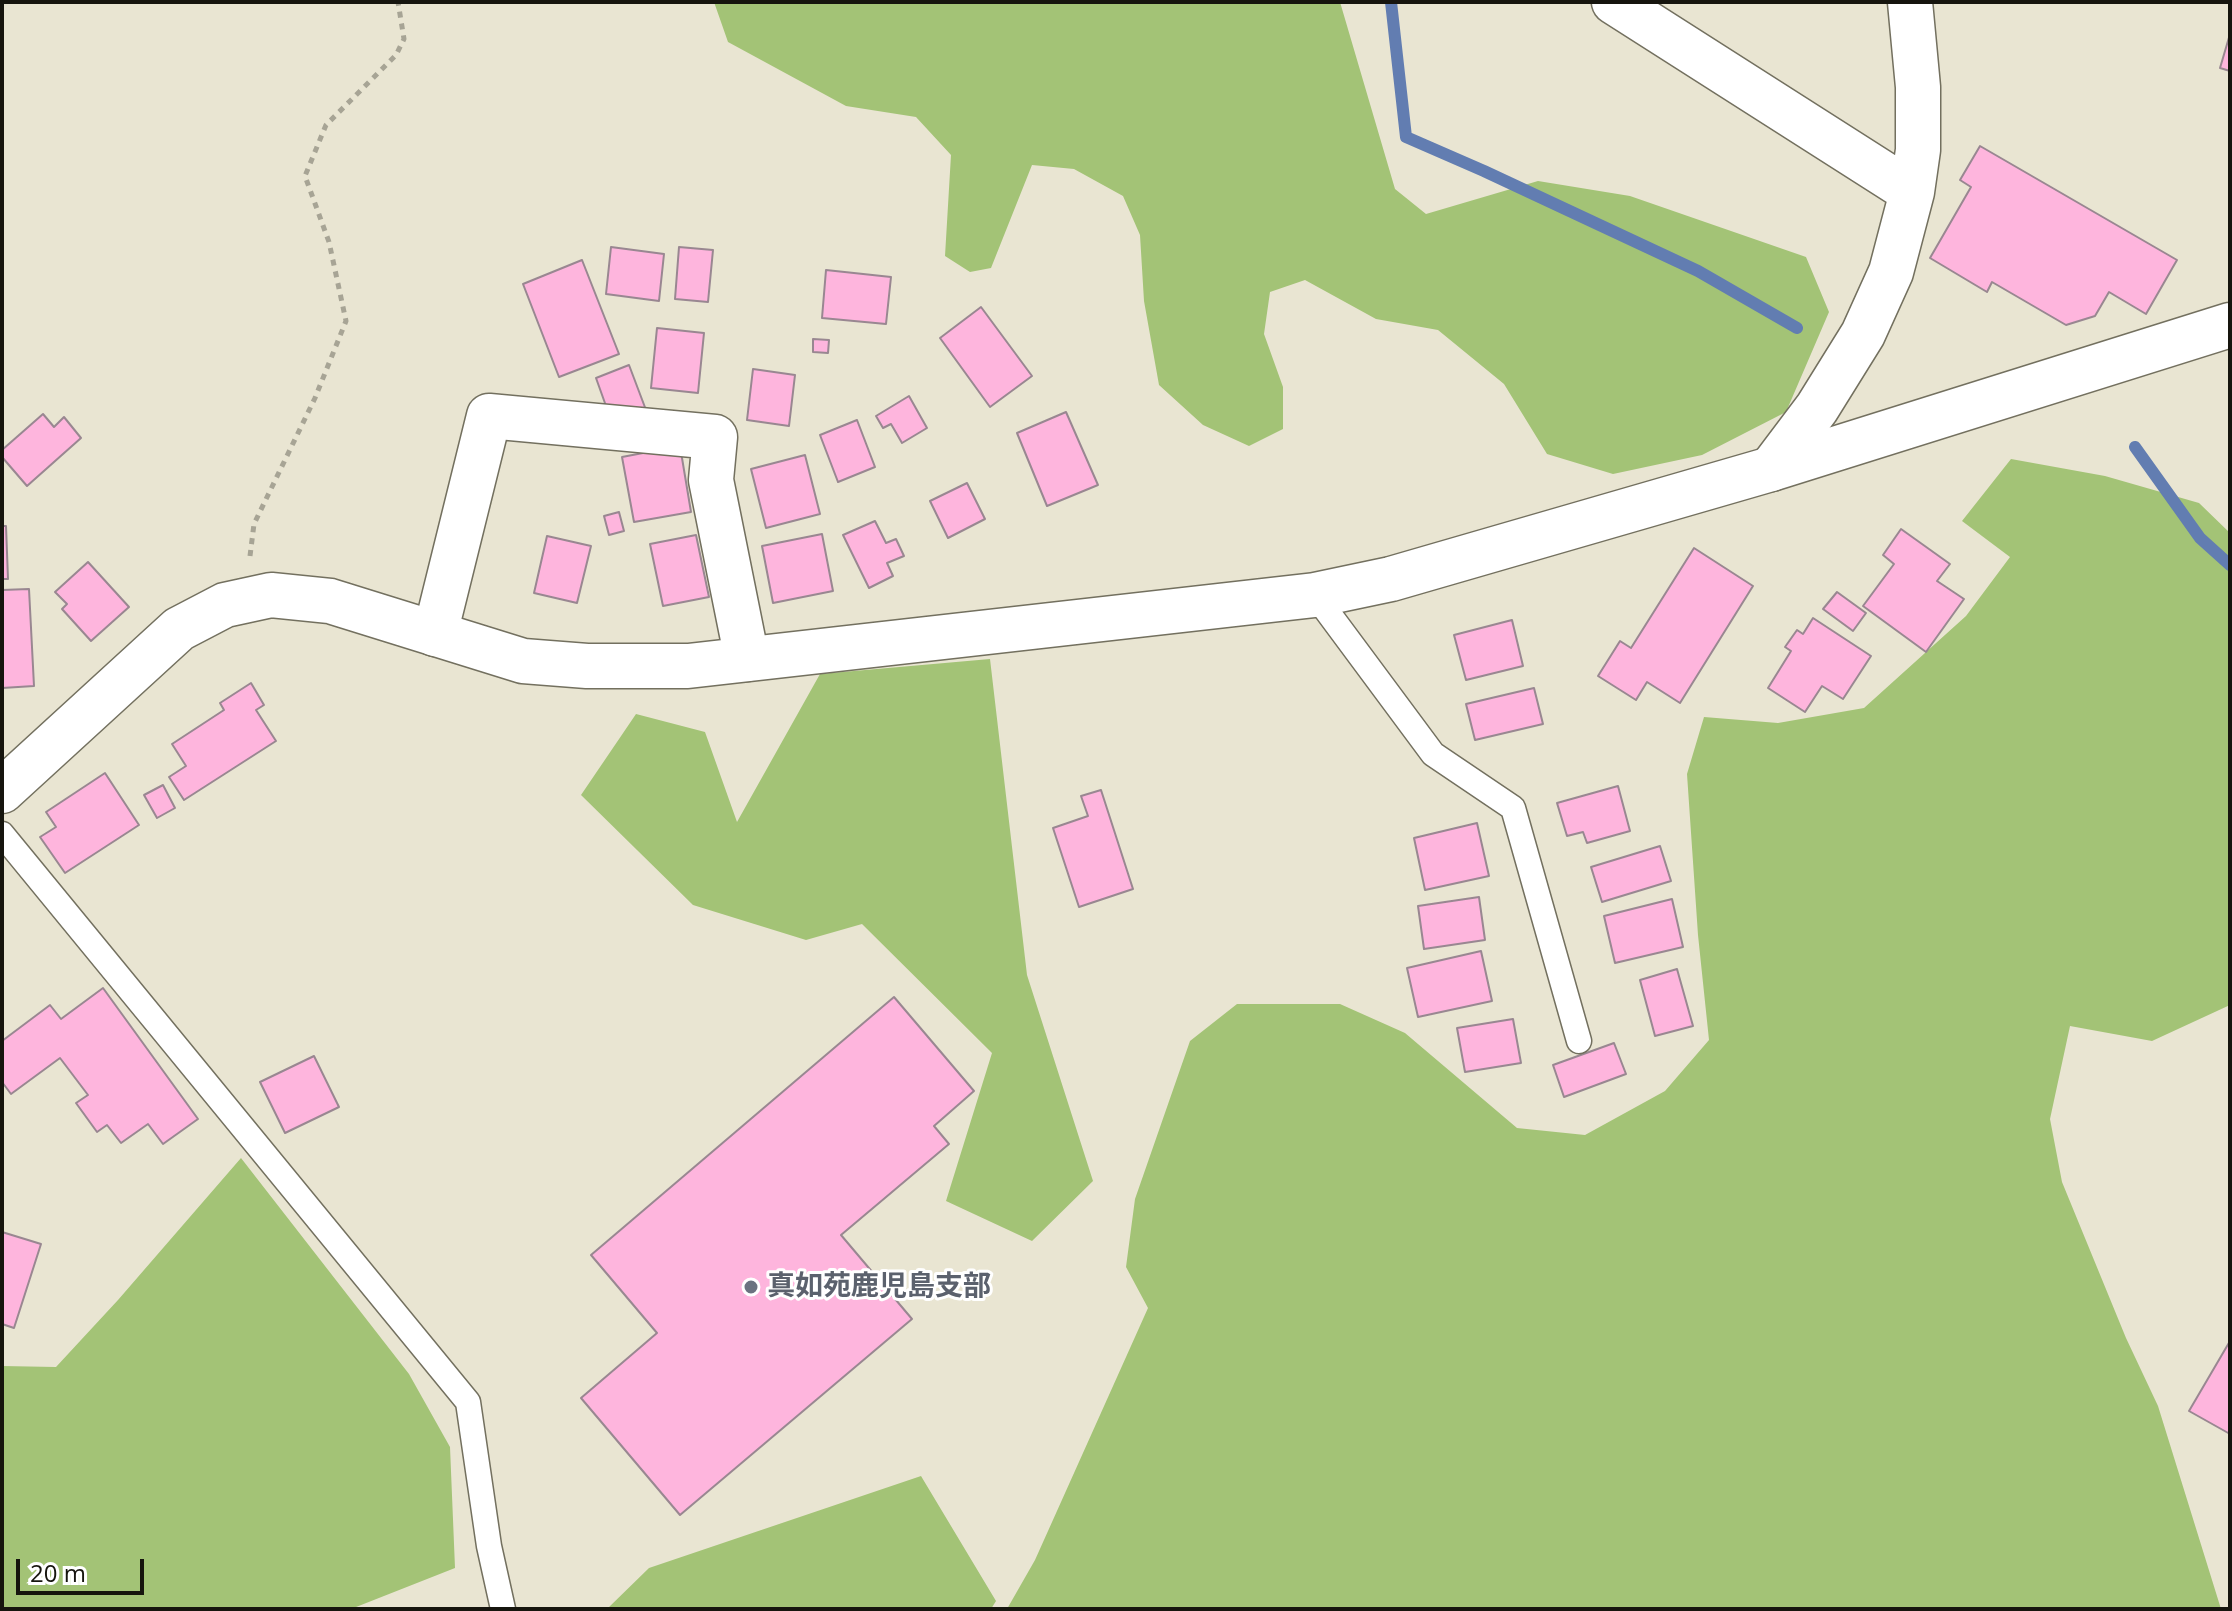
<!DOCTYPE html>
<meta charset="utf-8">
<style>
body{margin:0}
#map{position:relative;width:2232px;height:1611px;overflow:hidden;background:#e9e5d2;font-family:"Open Sans",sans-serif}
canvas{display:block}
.frame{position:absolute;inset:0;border:4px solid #16150e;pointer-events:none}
.scale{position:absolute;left:16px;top:1559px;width:128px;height:36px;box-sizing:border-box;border:4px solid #16150e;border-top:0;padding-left:10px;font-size:24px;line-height:28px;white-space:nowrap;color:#16150e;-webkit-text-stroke:6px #fff;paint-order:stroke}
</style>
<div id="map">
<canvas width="2232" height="1611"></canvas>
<div class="frame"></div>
<div class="scale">20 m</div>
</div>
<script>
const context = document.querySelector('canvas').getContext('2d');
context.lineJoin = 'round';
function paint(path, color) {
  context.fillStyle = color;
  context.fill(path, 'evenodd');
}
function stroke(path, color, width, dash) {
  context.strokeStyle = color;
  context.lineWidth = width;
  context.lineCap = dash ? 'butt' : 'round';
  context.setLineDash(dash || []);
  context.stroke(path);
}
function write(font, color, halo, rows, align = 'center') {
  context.font = font + ' "Open Sans","Noto Sans JP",sans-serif';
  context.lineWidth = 6;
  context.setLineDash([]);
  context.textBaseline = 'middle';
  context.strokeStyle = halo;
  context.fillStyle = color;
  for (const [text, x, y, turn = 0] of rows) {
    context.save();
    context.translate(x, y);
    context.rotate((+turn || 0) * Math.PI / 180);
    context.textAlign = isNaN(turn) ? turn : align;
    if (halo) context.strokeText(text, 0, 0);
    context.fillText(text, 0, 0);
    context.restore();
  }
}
paint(new Path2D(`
 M714,2H1340L1395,189L1426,214L1538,181L1630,196L1806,257L1829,312L1786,412L1702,455L1613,474L1547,454L1504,384L1438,330L1376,319L1305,280L1270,292L1264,334L1283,387V429L1249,446L1203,425L1159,385L1144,301L1140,235L1123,196L1074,169L1032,165L991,268L970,272L945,256L951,155L916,117L846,106L728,42Z
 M2011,459L2105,476L2199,503L2230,533V1005L2152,1041L2070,1026L2050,1119L2062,1182L2126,1338L2158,1406L2221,1609H1007L1035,1560L1148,1308L1126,1267L1135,1199L1190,1041L1237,1004H1340L1405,1033L1517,1128L1585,1135L1665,1091L1709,1040L1698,935L1687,774L1704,717L1778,723L1864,708L1966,616L2010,557L1962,521Z
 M990,659L1027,975L1093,1181L1032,1241L946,1201L992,1053L862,924L806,940L693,905L581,795L636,714L705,732L737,822L820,674Z
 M241,1158L409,1374L450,1447L455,1568L351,1609H2V1366L56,1367L118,1300Z
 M921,1476L996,1601L991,1609H607L649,1568Z`), '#a3c376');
stroke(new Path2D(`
 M1391,2L1406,137L1484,171L1698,271L1797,328
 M2135,447L2200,538L2230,565`), '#627db1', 12);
const building = new Path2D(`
 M2230,34V71L2220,68Z
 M1980,146L2177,260L2146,314L2109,292L2095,316L2066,325L1992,282L1987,292L1930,258L1971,187L1960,180Z
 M611,247L664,254L659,301L606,294Z
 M679,247L713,250L708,302L675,299Z
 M582,260L619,354L559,377L523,284Z
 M826,270L891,277L886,324L822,318Z
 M981,307L1032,376L990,407L940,338Z
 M657,328L704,333L698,393L651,388Z
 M813,339L829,340L828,353L813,352Z
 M629,365L646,410L606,406L596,378Z
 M753,369L795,375L789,426L747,420Z
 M909,396L927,428L902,443L891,424L883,428L876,416Z
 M1066,412L1098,485L1047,506L1017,433Z
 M43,414L54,427L64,417L81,438L27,486L2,457V450Z
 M857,420L875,467L838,482L820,435Z
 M680,446L691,512L634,522L622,457Z
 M805,455L820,514L766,528L751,469Z
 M967,483L985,519L948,538L930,501Z
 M619,512L624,531L609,535L604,516Z
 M875,521L886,543L896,539L904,556L887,563L893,576L869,588L843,535Z
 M2,526H6L8,579H2Z
 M1901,529L1950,564L1937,581L1964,599L1926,652L1863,606L1894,564L1883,555Z
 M822,534L833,591L773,603L762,546Z
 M696,535L709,597L663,606L650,544Z
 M547,536L591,546L577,603L534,593Z
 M1694,548L1753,586L1680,703L1647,682L1636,700L1598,676L1620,641L1631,648Z
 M88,562L129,607L91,641L62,609L67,604L55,592Z
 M29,589L34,686L2,688V590Z
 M1837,592L1866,613L1853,631L1823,609Z
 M1813,618L1871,656L1843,699L1822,686L1805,712L1768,688L1791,651L1785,647L1797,630L1803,634Z
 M1512,620L1523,666L1466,680L1454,635Z
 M251,683L264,705L256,710L276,741L184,800L169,777L186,766L172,744L224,710L220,703Z
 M1534,688L1543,724L1475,740L1466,704Z
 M105,773L139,825L65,873L40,837L56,827L46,812Z
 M163,785L175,808L157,818L144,795Z
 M1618,786L1630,831L1587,843L1583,832L1567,836L1557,803Z
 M1101,790L1133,889L1079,907L1053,828L1088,816L1081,796Z
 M1477,823L1489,876L1425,890L1414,838Z
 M1660,846L1671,881L1602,902L1591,867Z
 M1479,897L1485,940L1424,949L1418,906Z
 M1672,899L1683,947L1615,963L1604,916Z
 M1481,951L1492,1001L1418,1017L1407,968Z
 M1677,969L1693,1026L1655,1036L1640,980Z
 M103,988L198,1119L163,1144L148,1124L121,1143L107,1125L97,1132L76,1103L88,1095L60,1058L11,1094L2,1082V1041L50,1005L61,1019Z
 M894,997L974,1091L934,1126L949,1144L841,1235L912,1319L680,1515L581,1398L657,1333L591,1255Z
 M1513,1019L1521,1063L1465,1072L1457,1028Z
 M1614,1043L1626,1074L1564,1097L1553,1065Z
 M314,1056L339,1107L285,1133L260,1082Z
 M2,1232L41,1244L14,1328L2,1324Z
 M2230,1341V1434L2189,1411Z`);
paint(building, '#feb5dd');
stroke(building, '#998791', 2);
const service = new Path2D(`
 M1315,595L1433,754L1513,808L1579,1041
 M2,834L468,1402L489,1546L503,1609`);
const minor = new Path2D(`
 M1614,2L1912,192
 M1771,469L1817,408L1863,334L1891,272L1912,192L1918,150V87L1910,2
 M435,634L489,416L715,437L711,480L747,659`);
const tertiary = new Path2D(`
 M2,791L179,629L225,605L271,595L330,601L523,661L587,666H688L1315,595L1391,579L1771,469L2230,325`);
stroke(service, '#73705f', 27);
stroke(minor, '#73705f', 47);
stroke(tertiary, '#73705f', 47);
stroke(new Path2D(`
 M250,556L254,524L315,398L346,321L329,242L305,176L326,125L396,55L404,39L398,2`), '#a7a495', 5, [6, 6]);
stroke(service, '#fff', 24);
stroke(minor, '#fff', 44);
stroke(tertiary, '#fff', 44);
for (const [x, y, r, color] of [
 [751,1287,8,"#6b7280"]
]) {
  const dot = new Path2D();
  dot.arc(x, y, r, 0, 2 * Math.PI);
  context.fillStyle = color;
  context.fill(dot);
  stroke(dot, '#fff', 3);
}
write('bold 28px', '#5b616d', '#fff', [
 ["真如苑鹿児島支部",767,1287]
], 'left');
</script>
